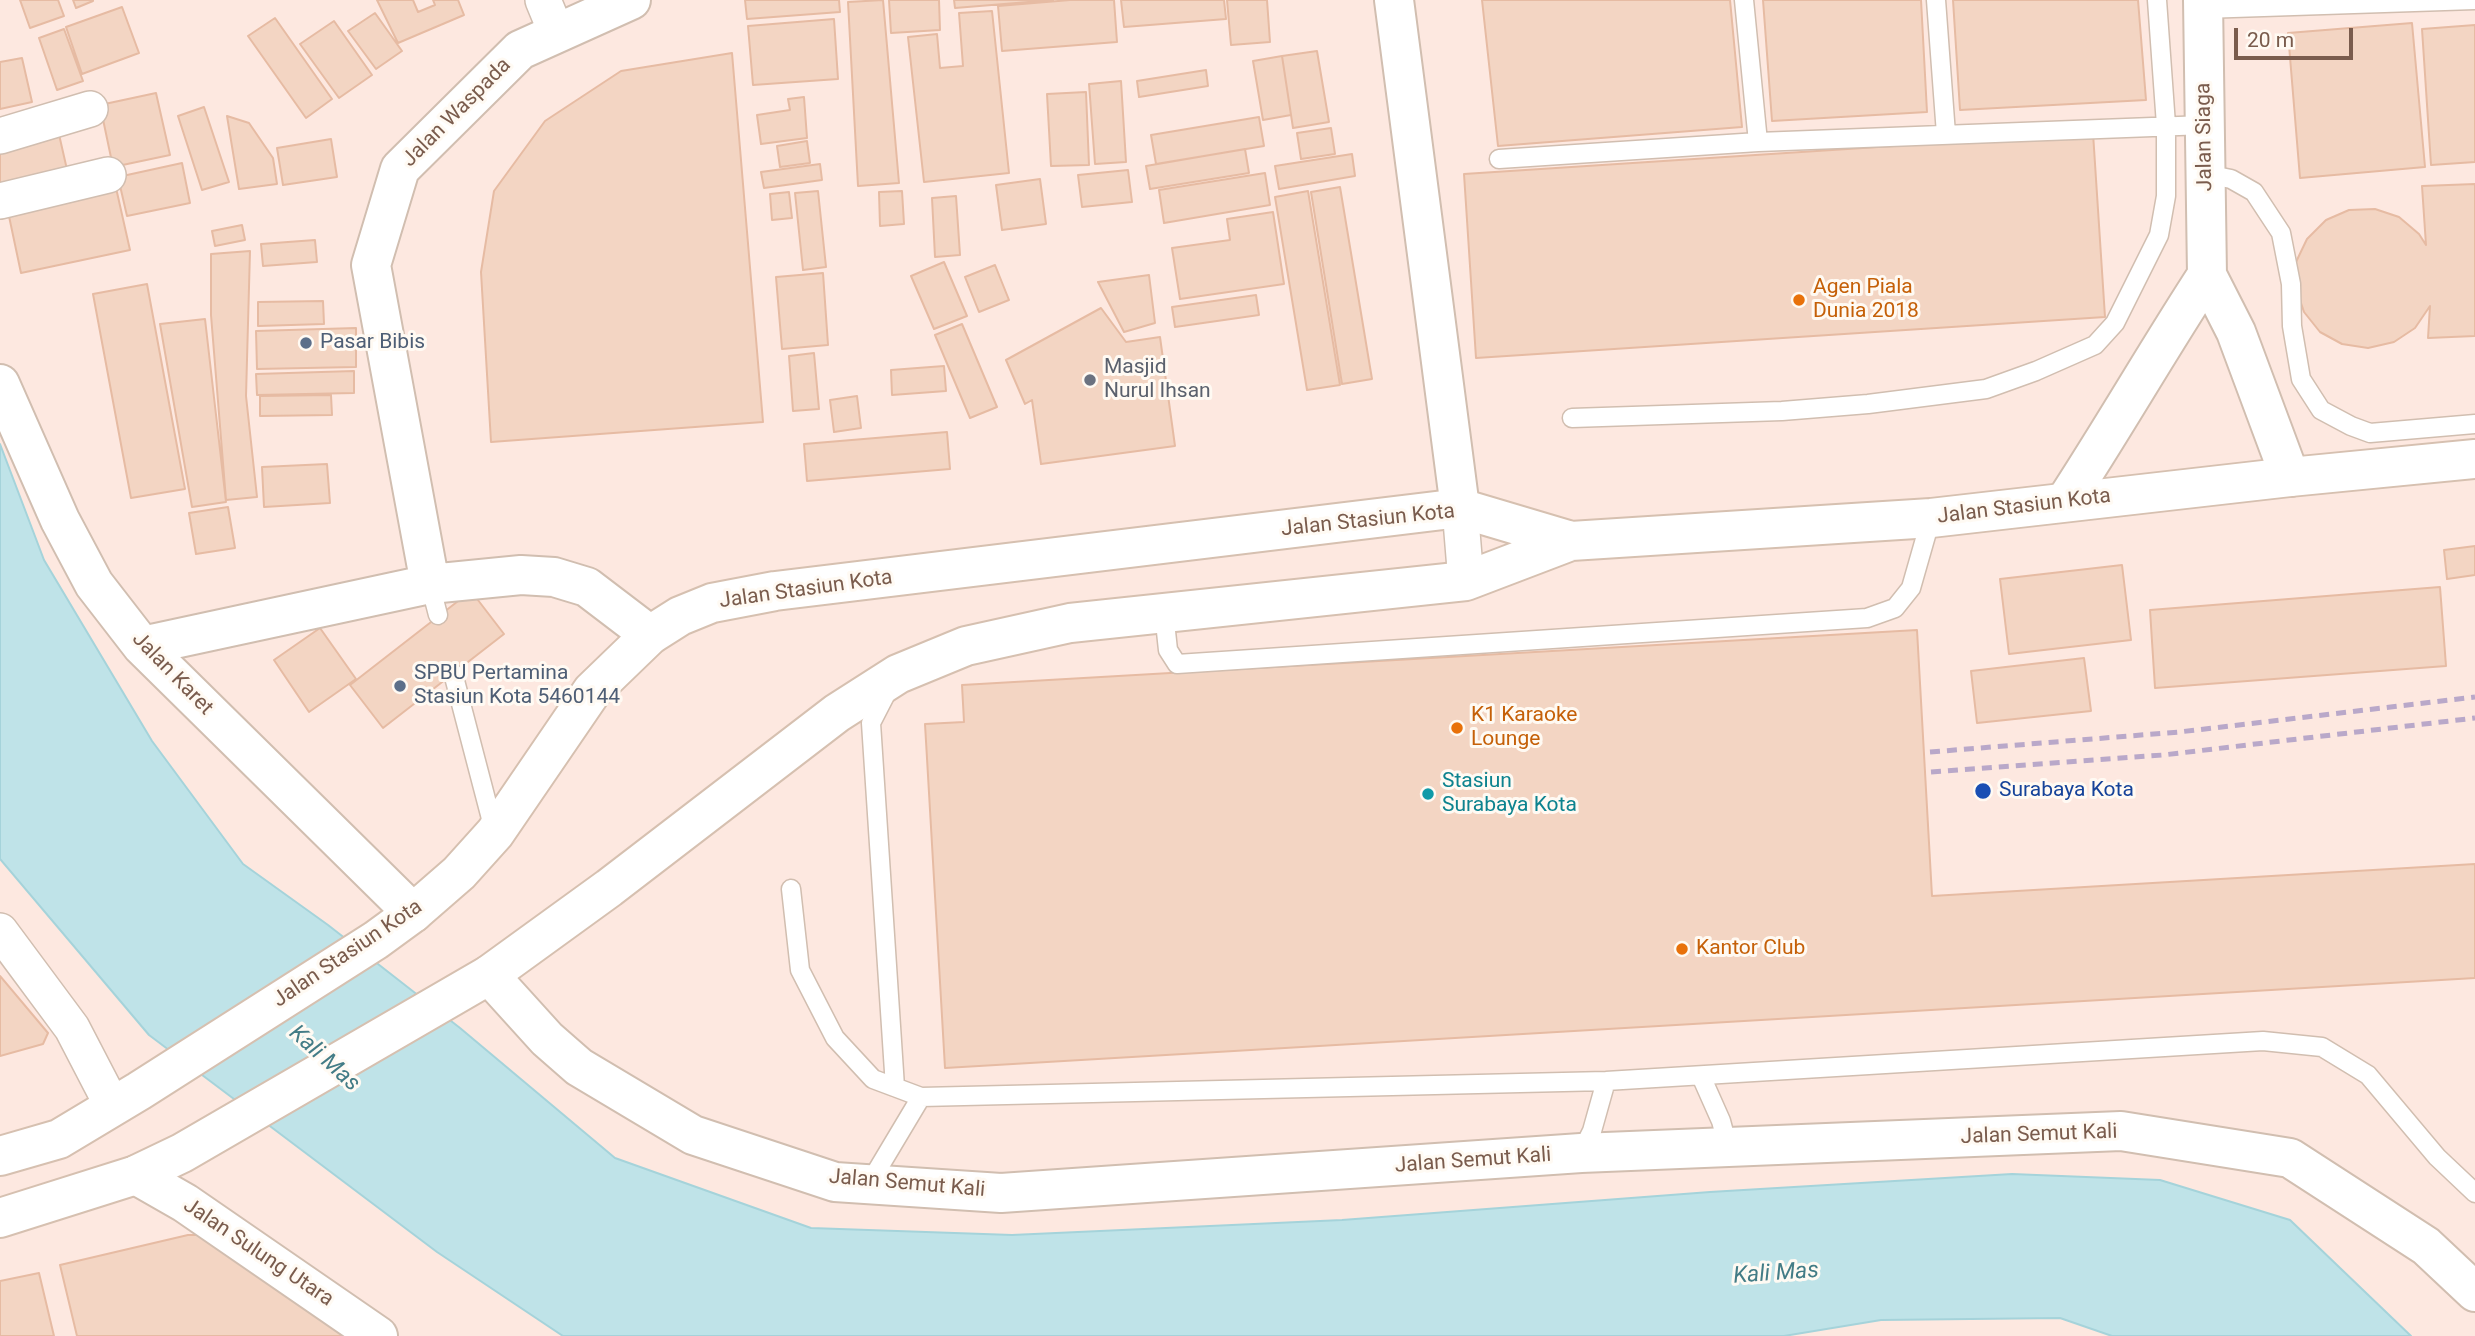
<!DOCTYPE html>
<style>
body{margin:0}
#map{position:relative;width:2475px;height:1336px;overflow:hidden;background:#fdf6ec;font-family:Roboto,sans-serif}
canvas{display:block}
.scale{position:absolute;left:2234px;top:28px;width:119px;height:32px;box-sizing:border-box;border:4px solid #7a5c4d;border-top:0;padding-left:9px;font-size:21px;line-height:24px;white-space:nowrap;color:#7a5c4d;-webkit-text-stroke:5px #fffaf3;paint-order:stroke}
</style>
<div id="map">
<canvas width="2475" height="1336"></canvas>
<div class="scale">20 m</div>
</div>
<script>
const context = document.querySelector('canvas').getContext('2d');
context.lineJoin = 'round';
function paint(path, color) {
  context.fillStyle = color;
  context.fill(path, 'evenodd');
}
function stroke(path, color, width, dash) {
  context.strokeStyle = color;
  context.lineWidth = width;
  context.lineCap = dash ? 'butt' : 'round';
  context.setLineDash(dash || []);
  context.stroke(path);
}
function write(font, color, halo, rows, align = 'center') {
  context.font = font + ' Roboto,sans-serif';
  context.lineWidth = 6;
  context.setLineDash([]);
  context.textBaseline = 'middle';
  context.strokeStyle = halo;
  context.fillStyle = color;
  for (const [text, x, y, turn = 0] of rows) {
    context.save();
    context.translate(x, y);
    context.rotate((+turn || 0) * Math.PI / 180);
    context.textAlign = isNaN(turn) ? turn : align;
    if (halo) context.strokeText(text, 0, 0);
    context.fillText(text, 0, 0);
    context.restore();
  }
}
paint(new Path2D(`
 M0,0H2475V1336H0Z`), '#fde8e0');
const water = new Path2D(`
 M0,444L44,560L152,741L243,864L328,925L460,1028L615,1158L811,1228L1012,1235L1342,1220L1710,1192L2012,1174L2160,1180L2290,1220L2411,1336H2112L2060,1318L1881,1320L1784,1336H563L437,1252L149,1035L0,859Z`);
paint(water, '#bfe3e8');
stroke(water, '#a5d3da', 2);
const building = new Path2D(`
 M20,0H58L64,16L30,28Z
 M73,0H93V1L76,8Z
 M377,0H413L418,12L435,5L433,0H458L464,15L398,43Z
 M745,0H839L840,12L747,19Z
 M883,0L899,183L858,186L848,2Z
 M889,0H939L940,30L891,33Z
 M954,0H1053L955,8Z
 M1070,0H1114L1117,42L1002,51L998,6Z
 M1121,0H1224L1226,19L1124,27Z
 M1227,0H1267L1270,42L1231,45Z
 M1482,0H1730L1742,127L1498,146Z
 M1763,0H1921L1927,112L1772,121Z
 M1953,0H2138L2146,100L1960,110Z
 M122,7L139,53L82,74L66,27Z
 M992,11L1009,173L924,182L908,37L937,34L940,68L963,66L959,13Z
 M375,13L402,51L376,69L348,31Z
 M275,18L332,99L306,118L248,36Z
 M834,19L838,79L753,85L748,26Z
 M334,21L372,75L339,98L300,44Z
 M2412,23L2425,167L2300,178L2288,33Z
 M2475,25V162L2431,165L2422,29Z
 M64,29L83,81L57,90L39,38Z
 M1317,51L1329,122L1293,128L1282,56Z
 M732,53L763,422L491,442L481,272L494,191L545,121L621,71Z
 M1282,56L1291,115L1263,120L1253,61Z
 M22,58L32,102L0,109V62Z
 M1206,70L1208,86L1139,97L1137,81Z
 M1121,81L1126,162L1095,164L1089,84Z
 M1086,92L1089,165L1051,166L1047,94Z
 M156,93L170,155L113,167L100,105Z
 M804,97L807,138L761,144L757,115L790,110L788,99Z
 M204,107L229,182L202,190L178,116Z
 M227,116L249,123L273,158L277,184L239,189Z
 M1259,117L1264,146L1156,164L1151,135Z
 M1331,128L1335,154L1301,159L1297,133Z
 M58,130L68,174L0,188V143Z
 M2093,133L2105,317L1476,358L1464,174Z
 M331,139L337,177L283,185L277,148Z
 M807,141L810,163L780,167L777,146Z
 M1245,149L1249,173L1150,189L1146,166Z
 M1352,154L1355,176L1279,189L1275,166Z
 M182,163L190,203L127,216L118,177Z
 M820,164L822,180L764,188L761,172Z
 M1128,170L1132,202L1082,207L1078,175Z
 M1265,173L1270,205L1164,223L1159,190Z
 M114,179L130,250L21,273L6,202Z
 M1040,179L1046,224L1002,230L996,185Z
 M2475,184V336L2428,338L2430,306L2415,328L2394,342L2368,348L2342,344L2320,332L2304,312L2296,288V262L2307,239L2326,220L2349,210L2375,209L2399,217L2419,234L2426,245L2422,186Z
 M1340,187L1372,379L1342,384L1311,192Z
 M818,191L826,267L803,270L795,193Z
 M902,191L904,224L880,226L879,192Z
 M1308,191L1340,385L1307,390L1275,197Z
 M789,192L792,218L772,220L770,194Z
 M956,196L960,255L935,257L932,198Z
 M1273,212L1284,284L1180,299L1172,248L1230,240L1227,219Z
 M242,225L245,240L215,246L212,231Z
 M315,240L317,262L263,266L261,244Z
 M250,251L246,396L257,497L226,500L211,315V254Z
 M944,262L967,316L934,329L911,276Z
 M995,265L1009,300L979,312L965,277Z
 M823,273L828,345L782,349L776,277Z
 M1149,275L1155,323L1124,332L1098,282Z
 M147,284L185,489L131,498L93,294Z
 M1256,295L1259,315L1175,327L1172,307Z
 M323,301L324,324L258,326V302Z
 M1101,308L1126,342L1160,337L1175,446L1041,464L1032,400L1025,404L1006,360Z
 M205,319L226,502L192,507L160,324Z
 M962,324L997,407L970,418L935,335Z
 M356,328V367L257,369L256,331Z
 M814,353L819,409L793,411L789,356Z
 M944,366L946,391L892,395L891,370Z
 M354,371V393L257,395L256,374Z
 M331,395L332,415L260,416V396Z
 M857,396L861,428L834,432L830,400Z
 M947,432L950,469L807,481L804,444Z
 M327,464L330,503L264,507L262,467Z
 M228,507L235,548L196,554L189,513Z
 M2475,546V575L2447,579L2444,550Z
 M2122,565L2131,640L2009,654L2000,579Z
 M2440,587L2446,666L2155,688L2150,610Z
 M471,591L504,634L383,728L350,685Z
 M320,628L356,679L309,712L274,660Z
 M1917,630L1932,896L2475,864V978L945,1068L925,724L964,722L962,685Z
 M2084,658L2091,711L1977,723L1971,671Z
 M0,976L48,1033L43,1044L0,1056Z
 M188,1235H208L350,1336H77L60,1265Z
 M39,1273L54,1336H0V1281Z`);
paint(building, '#f3d5c3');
stroke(building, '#e6bba3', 2);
const service = new Path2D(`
 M1744,0L1758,142
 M1936,0L1946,134
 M2203,9L2475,0
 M1499,159L1758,142L2205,125
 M2206,174L2231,179L2254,192L2281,233L2291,284L2292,326L2301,379L2321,410L2351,426L2370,433L2475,424
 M1572,418L1782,411L1868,404L1986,389L2036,371L2095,345L2115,323L2159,235L2166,196V125L2157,0
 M430,584L438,615
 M1164,613L1168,650L1177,664L1867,618L1895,608L1911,588L1931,518
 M453,673L494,830
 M888,690L871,723L895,1087
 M791,889L800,970L835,1038L873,1079L921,1097L1606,1081L2263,1041L2322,1047L2368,1075L2437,1157L2475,1193
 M1701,1076L1721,1121L1728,1147
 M1581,1153L1592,1131L1606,1081
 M869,1184L921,1097`);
const minor = new Path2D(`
 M543,0L557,34
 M0,136L90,109
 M0,201L108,175
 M1460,508L1466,581
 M0,931L72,1028L113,1107`);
const tertiary = new Path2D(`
 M1394,0L1460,508
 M2203,0L2207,275L2236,332L2290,477
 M0,384L60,520L94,584L142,646L413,913
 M2065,502C2114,427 2158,350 2207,275
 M430,584L371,265L400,169L520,50L631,0
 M142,646L430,584L521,575L554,577L587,587L650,635
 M489,975L547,1039L579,1067L693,1135L835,1182L1001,1193L1581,1153L2121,1131L2290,1158L2426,1246L2475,1292
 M136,1175L185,1203L378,1336`);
const secondary = new Path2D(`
 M0,1156L59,1139L139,1091L376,940L413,913L459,873L495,833L592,691L650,635L680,616L712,603L775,591L1460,508L1571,541
 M0,1218L136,1175L182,1153L489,975L609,888L837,713L898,674L966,646L1070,623L1466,581L1571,541L1931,518L2290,477L2475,459`);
stroke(service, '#d1beb0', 21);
stroke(minor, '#d1beb0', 38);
stroke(tertiary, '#d1beb0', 42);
stroke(secondary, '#d6c0b0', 42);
stroke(service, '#fff', 18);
stroke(minor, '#fff', 35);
stroke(tertiary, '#fff', 38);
stroke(secondary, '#fff', 38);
stroke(new Path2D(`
 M1930,752L2179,732L2475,697
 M1931,772L2163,755L2475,718`), '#b9a8c9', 5, [10, 7]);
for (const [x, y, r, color] of [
 [1799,300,7,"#e8710a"],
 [306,343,7,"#5c6f8a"],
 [1090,380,7,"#6b7280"],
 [400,686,7,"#5c6f8a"],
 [1457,728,7,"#e8710a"],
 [1983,791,9,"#1a4fb4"],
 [1428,794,7,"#0f9aa8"],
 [1682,949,7,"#e8710a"]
]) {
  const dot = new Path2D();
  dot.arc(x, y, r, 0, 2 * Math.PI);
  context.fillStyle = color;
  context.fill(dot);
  stroke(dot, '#fffaf3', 2.5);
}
write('21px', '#7a5c4d', '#fffaf3', [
 ["Jalan Waspada",457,113,-45],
 ["Jalan Siaga",2205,137,-91],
 ["Jalan Stasiun Kota",2024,507,-7],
 ["Jalan Stasiun Kota",1368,521,-6],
 ["Jalan Stasiun Kota",806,590,-8],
 ["Jalan Karet",172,674,46],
 ["Jalan Stasiun Kota",348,954,-34],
 ["Jalan Semut Kali",2039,1135,-2],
 ["Jalan Semut Kali",1473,1161,-4],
 ["Jalan Semut Kali",907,1184,5],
 ["Jalan Sulung Utara",258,1253,34]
]);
write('21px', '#c56008', '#fffaf3', [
 ["Agen Piala",1813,288],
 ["Dunia 2018",1813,312],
 ["K1 Karaoke",1471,716],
 ["Lounge",1471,740],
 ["Kantor Club",1696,949]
], 'left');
write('21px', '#4e5e75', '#fffaf3', [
 ["Pasar Bibis",320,343],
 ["SPBU Pertamina",414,674],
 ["Stasiun Kota 5460144",414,698]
], 'left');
write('21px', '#5b616d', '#fffaf3', [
 ["Masjid",1104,368],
 ["Nurul Ihsan",1104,392]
], 'left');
write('21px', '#0d838f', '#fffaf3', [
 ["Stasiun",1442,782],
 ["Surabaya Kota",1442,806]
], 'left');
write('21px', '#164399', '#fffaf3', [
 ["Surabaya Kota",1999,791]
], 'left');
write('italic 23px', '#437c86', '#fffaf3', [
 ["Kali Mas",324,1059,42],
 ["Kali Mas",1776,1274,-4]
]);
</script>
